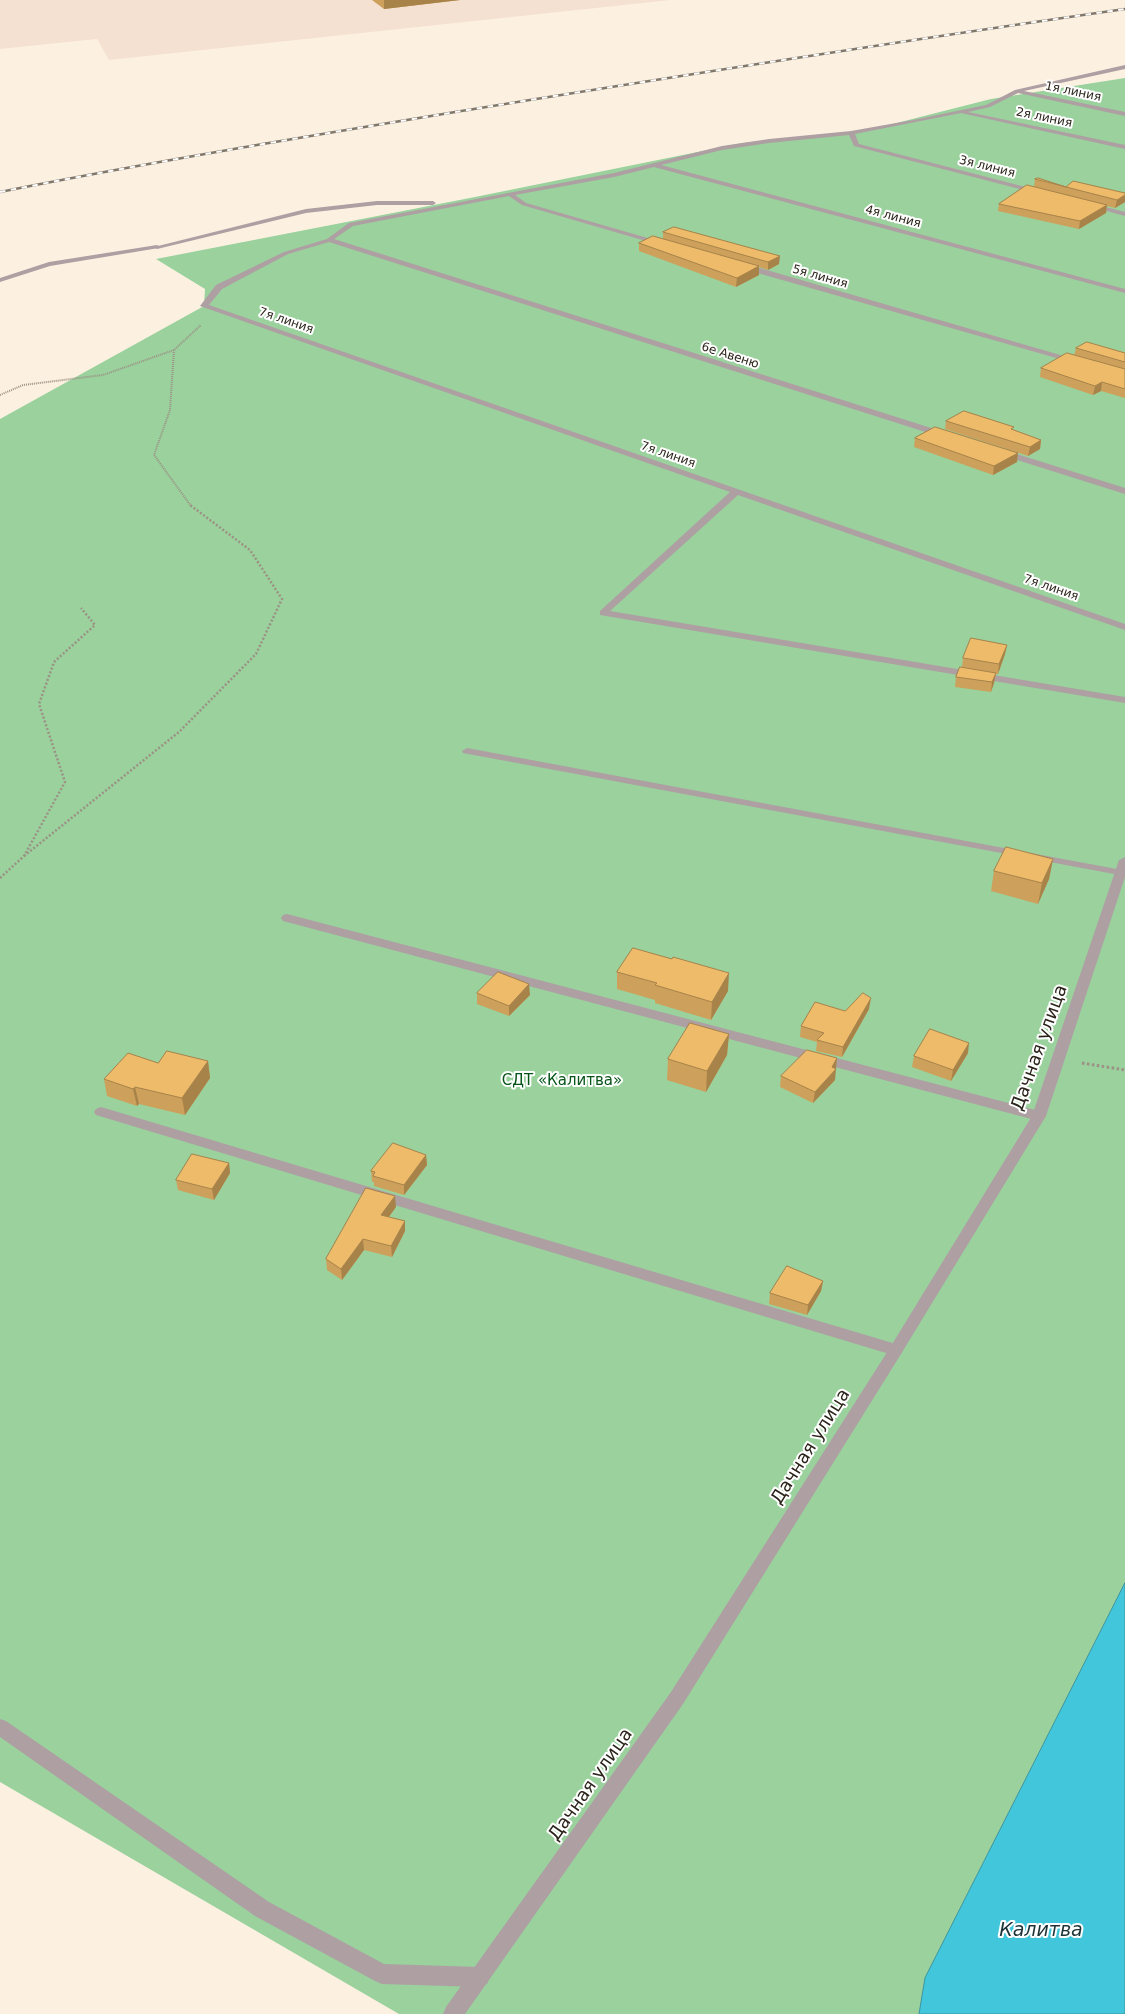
<!DOCTYPE html>
<meta charset="utf-8">
<style>
body{margin:0}
canvas{display:block;background:#fcf1e1}
</style>
<canvas width="1125" height="2014"></canvas>
<script>
const context = document.querySelector('canvas').getContext('2d');
context.lineJoin = 'round';
function paint(path, color) {
  context.fillStyle = color;
  context.fill(path, 'evenodd');
}
function stroke(path, color, width, dash) {
  context.strokeStyle = color;
  context.lineWidth = width;
  context.lineCap = dash ? 'butt' : 'round';
  context.setLineDash(dash || []);
  context.stroke(path);
}
function write(font, color, halo, rows, align = 'center') {
  context.font = font + ' "DejaVu Sans",sans-serif';
  context.lineWidth = 4;
  context.setLineDash([]);
  context.textBaseline = 'middle';
  context.strokeStyle = halo;
  context.fillStyle = color;
  for (const [text, x, y, turn = 0] of rows) {
    context.save();
    context.translate(x, y);
    context.rotate((+turn || 0) * Math.PI / 180);
    context.textAlign = isNaN(turn) ? turn : align;
    if (halo) context.strokeText(text, 0, 0);
    context.fillText(text, 0, 0);
    context.restore();
  }
}
paint(new Path2D(`
 M0,0H671L109,60L97,39L0,49Z`), '#f5e1d2');
paint(new Path2D(`
 M1125,78V1743L930,2014H399L0,1782V419L204,306L205,289L156,259L475,197L742,143L869,130L991,99Z`), '#9ad19d');
const water = new Path2D(`
 M1125,1583V2014H919L925,1978Z`);
paint(water, '#42c6db');
stroke(water, '#3b95a1', 1);
stroke(new Path2D(`
 M174,350L170,410L154,455L191,506
 M0,395L23,385L103,375L174,350L201,325`), '#9b9285', 2, [1, 1]);
stroke(new Path2D(`
 M24,856L179,732L256,654L282,599L250,550L190,505
 M0,878L24,856L65,782L39,704L54,662L95,625L81,608`), '#9b9285', 2.5, [2, 2]);
stroke(new Path2D(`
 M1082,1063L1125,1070`), '#9b9285', 3, [2.5, 2.5]);
paint(new Path2D(`
 M1125,65V69L1024,91L1125,112V116L1018,93L990,107L968,112L1125,145V149L961,113L855,134L859,144L1041,191V193L1039,194L854,146L849,135L769,143L722,150L661,165L1125,289V293L654,167L614,177L515,195L526,203L665,243L666,244L663,246L522,205L509,196L353,226L334,239L947,433V437H941L329,242L288,254L222,289L209,305L1125,624V630L738,495L610,611L1125,697V703L600,615V611L730,492L200,306L216,285L284,252L327,239L349,223L614,173L722,146L769,139L851,131L913,120L986,105L1015,90Z
 M377,201H433L436,203L433,205H377L306,213L157,249L154,247L306,209Z
 M1090,203L1125,212V216L1088,206L1087,205Z
 M740,264H746L1081,361L1074,363L740,268Z
 M998,450H1004L1125,488V494L998,454Z
 M467,748L1122,870H1125V876L463,753L462,751Z
 M287,914L1039,1111L1044,1113L1046,1116L1044,1119L1039,1121L283,921L281,918L283,915Z
 M101,1107L896,1344L901,1346L903,1350L901,1354L896,1356L96,1115L94,1112L96,1109Z
 M0,1719L6,1721L269,1902L384,1964L480,1967L487,1970L490,1977L487,1984L480,1987L382,1984L375,1981L255,1916L0,1737Z`), '#ae9fa3');
paint(new Path2D(`
 M157,245L159,246V248L50,266L0,282V278L49,262Z
 M1125,857V877L1046,1116L901,1354L683,1704L465,2014H443L446,2007L671,1692L891,1346L1032,1116L1119,860Z`), '#ae9fa3');
const rail = new Path2D(`
 M0,192C157,161 316,135 474,109C691,74 908,40 1125,9`);
stroke(rail, '#81786c', 2.5);
stroke(rail, '#fff', 2, [5.5]);
paint(new Path2D(`
 M372,0H460L384,9Z
 M1035,179L1066,187L1125,193V202L1115,208L1107,206L1106,213L1079,229L998,211L999,204L1034,187Z
 M663,232L779,264L768,270L759,267V275L736,287L639,251V243L663,239Z
 M1076,348L1125,353V398L1101,391L1093,395L1040,377L1041,368L1074,356Z
 M946,421L1014,430L1041,440L1040,449L1028,456L945,429Z
 M915,438L1017,462L993,475L914,447Z
 M1007,645L1005,654L998,674H996L994,683L991,692L955,687L956,677L962,667L963,658Z
 M1053,859L1049,879L1038,904L991,891L994,871Z
 M617,972L728,991L711,1020L655,1003V1000L617,989Z
 M477,993L530,995L509,1016L477,1004Z
 M869,1009L842,1057L816,1051L817,1042L800,1037L801,1026L845,1011Z
 M729,1034L727,1055L706,1092L667,1080L668,1059Z
 M968,1053L951,1081L912,1067L914,1056Z
 M208,1061L210,1078L185,1115L139,1104L137,1106L107,1096L104,1079L158,1063Z
 M835,1069V1080L813,1103L780,1087L781,1076Z
 M426,1155L427,1165L404,1195L374,1186V1182H372L371,1171Z
 M229,1163L230,1173L214,1200L178,1190L176,1180Z
 M396,1207L389,1217L405,1221V1231L392,1257L364,1250L342,1280L327,1270L326,1259Z
 M823,1281L821,1291L807,1315L769,1304L770,1293Z`), '#cda15b');
paint(new Path2D(`
 M384,0H460L384,9Z
 M1125,195V202L1115,208L1117,200Z
 M1107,205L1106,213L1079,229L1080,221Z
 M780,256L779,264L768,270V262Z
 M759,266V275L736,287L737,278Z
 M1102,382L1101,391L1093,395L1095,386Z
 M1041,440L1040,449L1028,456L1030,447Z
 M1018,453L1017,462L993,475L994,466Z
 M1007,645L1005,654L998,674L999,664Z
 M996,673L994,683L991,692L992,682Z
 M1053,859L1049,879L1038,904L1042,883Z
 M729,973L728,991L711,1020L712,1002Z
 M529,984L530,995L509,1016V1006Z
 M871,998L869,1009L842,1057L843,1047Z
 M729,1034L727,1055L706,1092L707,1071Z
 M969,1043L968,1053L951,1081L953,1070Z
 M837,1058L835,1080L813,1103L815,1092Z
 M208,1061L210,1078L185,1115L182,1098Z
 M135,1087L139,1104L137,1106L133,1089Z
 M426,1155L427,1165L404,1195V1185Z
 M229,1163L230,1173L214,1200L212,1189Z
 M395,1196L396,1207L382,1226L381,1215Z
 M405,1221V1231L392,1257L391,1246Z
 M363,1239L364,1250L342,1280L341,1269Z
 M823,1281L821,1291L807,1315L808,1305Z`), '#a7834a');
const building = new Path2D(`
 M1038,178L1066,187L1073,181L1125,193V195L1117,200L1035,179Z
 M1027,185L1107,205L1080,221L999,204Z
 M674,227L780,256L768,262L663,232Z
 M653,236L759,266L737,278L639,243Z
 M1087,342L1125,353V362L1076,348Z
 M1067,353L1125,369V389L1102,382L1095,386L1041,368Z
 M964,411L1014,427L1011,429L1041,440L1030,447L946,421Z
 M935,427L1018,453L994,466L915,438Z
 M971,638L1007,645L999,664L963,658Z
 M960,667L996,673L992,682L956,677Z
 M1006,847L1053,859L1042,883L994,871Z
 M633,948L672,959L673,957L729,973L712,1002L655,985L657,983L617,972Z
 M498,972L529,984L509,1006L477,993Z
 M863,993L871,998L843,1047L817,1040L824,1033L801,1026L815,1002L845,1011Z
 M690,1023L729,1034L707,1071L668,1059Z
 M930,1029L969,1043L953,1070L914,1056Z
 M807,1050L837,1058L832,1067L836,1069L815,1092L781,1076Z
 M167,1051L208,1061L182,1098L135,1087L133,1089L104,1079L128,1053L158,1063Z
 M393,1143L426,1155L404,1185L373,1176L375,1172L371,1171Z
 M192,1154L229,1163L212,1189L176,1180Z
 M366,1188L395,1196L381,1215L405,1221L391,1246L363,1239L341,1269L326,1259Z
 M787,1266L823,1281L808,1305L770,1293Z`);
paint(building, '#eebb6a');
stroke(building, '#a7834a', 1);
write('12px', '#2b241a', '#fff', [
 ["1я линия",1073,92,12],
 ["2я линия",1044,118,12],
 ["3я линия",987,167,14],
 ["4я линия",893,217,15],
 ["5я линия",820,277,16],
 ["7я линия",286,321,19],
 ["6е Авеню",730,356,18],
 ["7я линия",668,455,19],
 ["7я линия",1051,588,19]
]);
write('15px', '#065418', '#fff', [
 ["СДТ «Калитва»",562,1081]
]);
write('18px', '#2b241a', '#fff', [
 ["Дачная улица",1040,1048,-70],
 ["Дачная улица",811,1447,-58],
 ["Дачная улица",591,1785,-55]
]);
write('italic 19px', '#1e3438', '#fff', [
 ["Калитва",1041,1931]
]);
</script>
